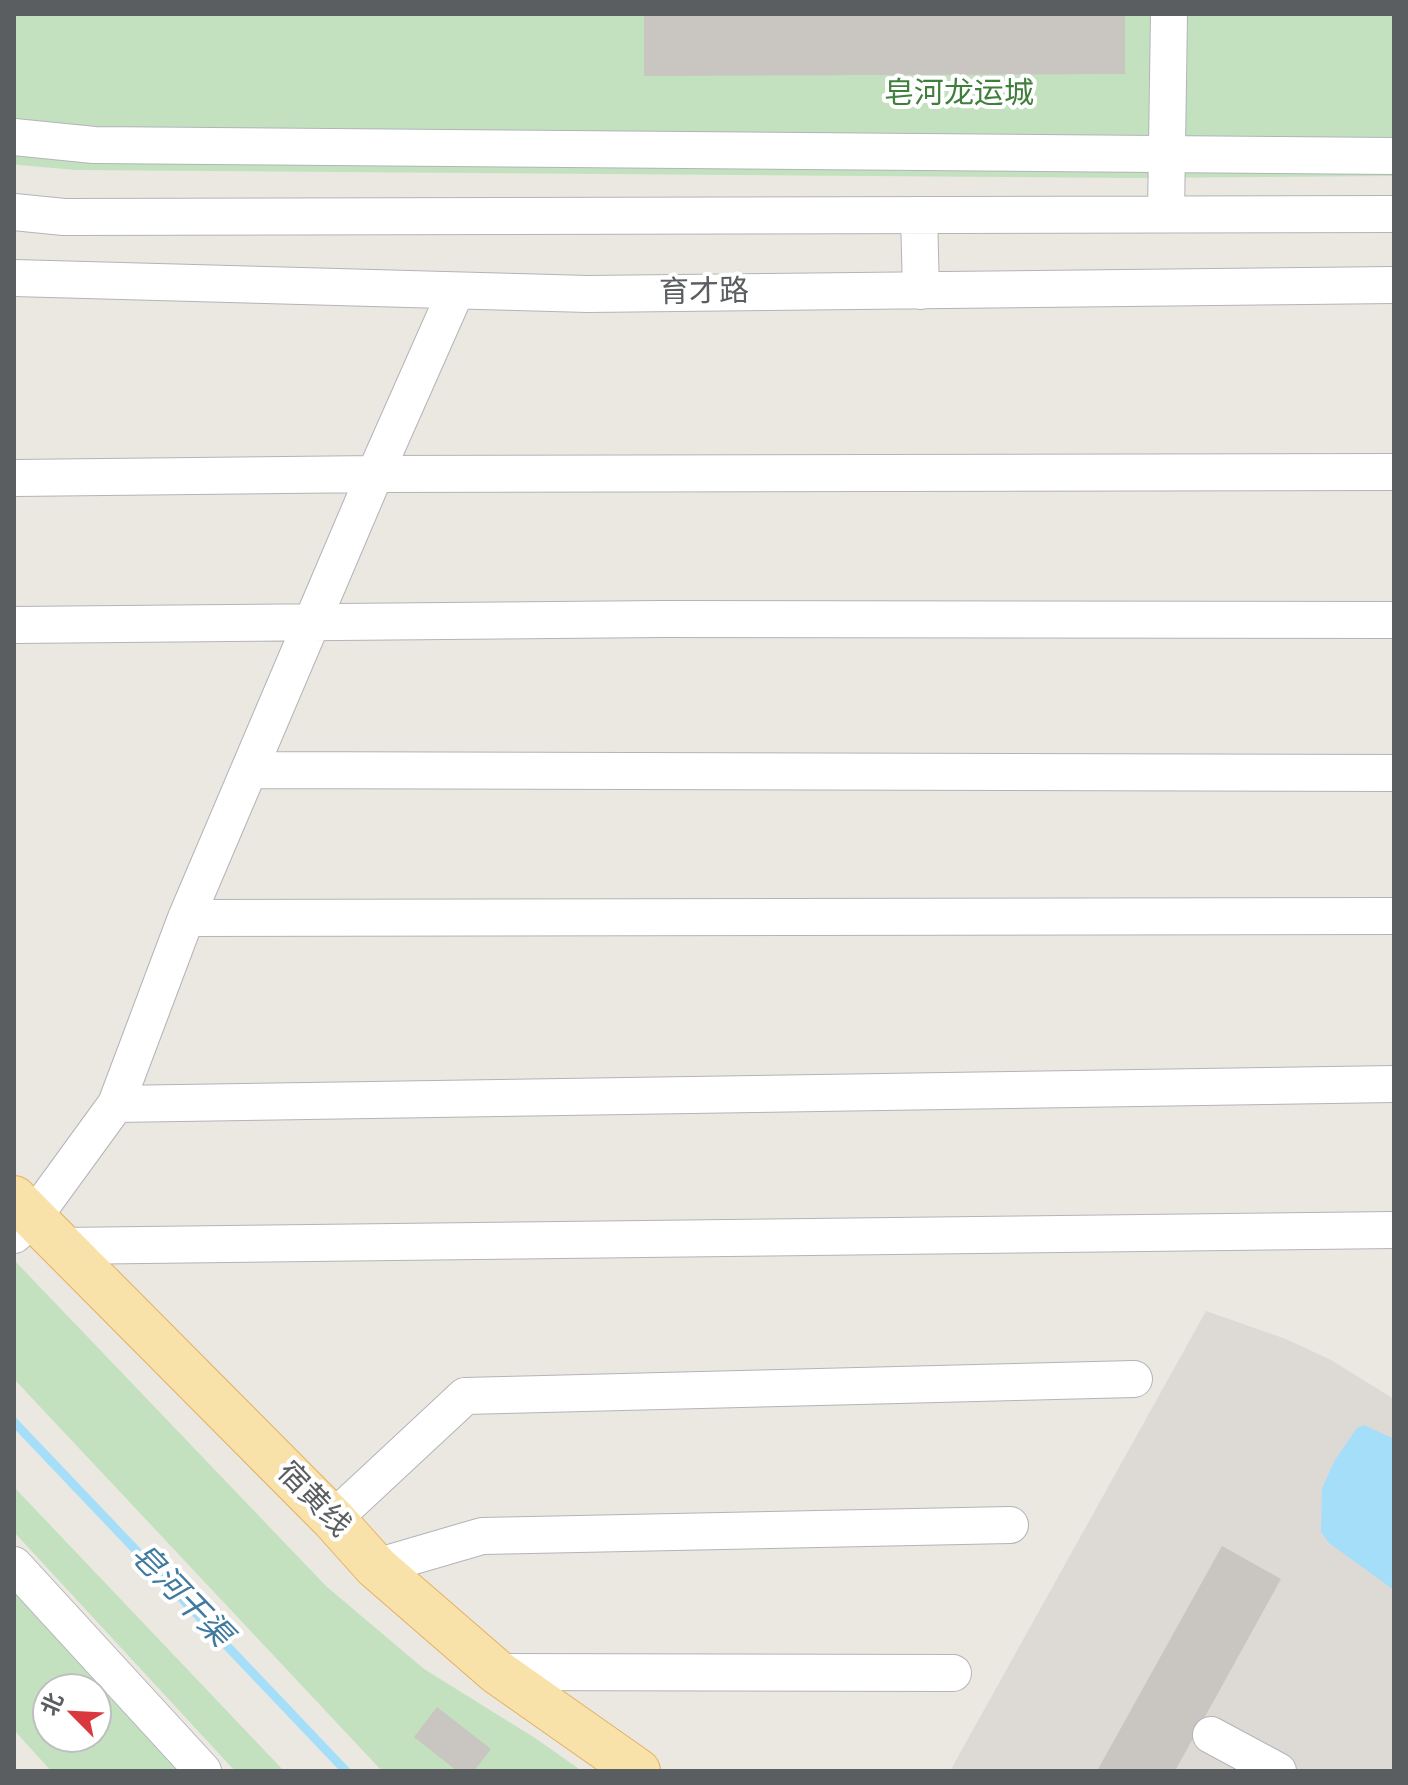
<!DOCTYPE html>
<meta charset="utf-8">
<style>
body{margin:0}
#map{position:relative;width:1408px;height:1785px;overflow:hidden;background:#ebe8e1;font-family:"Space Grotesk","Noto Sans SC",sans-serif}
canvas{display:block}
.frame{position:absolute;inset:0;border:16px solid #5a5e61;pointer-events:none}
.north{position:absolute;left:32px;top:1673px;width:80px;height:80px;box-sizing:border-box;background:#fff;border:2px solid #bdbfc0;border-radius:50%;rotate:294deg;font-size:22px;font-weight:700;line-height:32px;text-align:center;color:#5a5e61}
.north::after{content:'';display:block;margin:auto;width:28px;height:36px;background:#da383f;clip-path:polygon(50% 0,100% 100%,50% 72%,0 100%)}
</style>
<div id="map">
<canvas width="1408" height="1785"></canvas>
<div class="frame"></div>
<div class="north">北</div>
</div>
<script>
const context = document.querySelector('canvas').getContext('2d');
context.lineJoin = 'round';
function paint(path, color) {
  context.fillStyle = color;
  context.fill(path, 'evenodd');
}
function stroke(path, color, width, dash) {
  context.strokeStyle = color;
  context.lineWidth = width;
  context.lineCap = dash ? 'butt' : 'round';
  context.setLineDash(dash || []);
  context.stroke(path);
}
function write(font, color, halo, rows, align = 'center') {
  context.font = font + ' "Space Grotesk","Noto Sans SC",sans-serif';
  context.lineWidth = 8;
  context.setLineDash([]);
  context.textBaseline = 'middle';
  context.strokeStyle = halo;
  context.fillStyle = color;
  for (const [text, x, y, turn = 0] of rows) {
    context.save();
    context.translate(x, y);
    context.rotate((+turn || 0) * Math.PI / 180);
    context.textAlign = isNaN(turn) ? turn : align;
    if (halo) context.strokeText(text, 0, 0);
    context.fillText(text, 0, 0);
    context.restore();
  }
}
paint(new Path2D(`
 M1206,1311L1286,1339L1331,1360L1394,1399V1771H950Z`), '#dddad6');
paint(new Path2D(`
 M14,14H1394V176L1135,178L76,170L19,165L14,164Z
 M14,1260L326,1586L424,1669L535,1738L582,1771H382L14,1379Z
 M14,1487L284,1771H235L14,1532Z
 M14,1584L186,1771H51L14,1730ZM48,1689H96V1737H48Z`), '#c3e1bf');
paint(new Path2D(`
 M1364,1425L1394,1439V1590L1329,1543L1321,1532L1322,1488L1335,1460L1357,1428Z`), '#a5def8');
stroke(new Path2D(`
 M14,1422L346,1771`), '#a5def8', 9);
paint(new Path2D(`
 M644,14H1125V74L644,76Z
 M1222,1546L1281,1579L1175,1771H1097Z
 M437,1707L491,1749L474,1771H457L414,1737Z`), '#c9c5c0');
const minor = new Path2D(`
 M14,137L94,145L1394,156
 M14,212L64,217L1394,214
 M1166,214L1169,14
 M919,215L921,291
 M14,278L588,294L1394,285
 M14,478L375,474L1394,472
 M14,625L662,619L1394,620
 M249,770L1394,773
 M186,918L1394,916
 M116,1104L1394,1084
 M14,1235L33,1218L116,1104L186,918L375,474L456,291
 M61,1246L1394,1230
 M333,1519L465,1396L1134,1379
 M14,1565L203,1771
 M376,1567L482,1536L1010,1525
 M497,1672L953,1673
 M1211,1735L1278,1771`);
const major = new Path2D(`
 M14,1198L333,1519L376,1567L497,1672L638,1771`);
stroke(minor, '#b2b4b8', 38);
stroke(major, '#e5b060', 46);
stroke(minor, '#fff', 36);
stroke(major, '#f8e2a9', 44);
write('30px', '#407f3b', '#fff', [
 ["皂河龙运城",959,95]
]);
write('30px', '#5a5e61', '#fff', [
 ["育才路",704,293,-1],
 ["宿黄线",313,1500,46]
]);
write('italic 32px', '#417a9f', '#fff', [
 ["皂河干渠",180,1596,46]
]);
</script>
